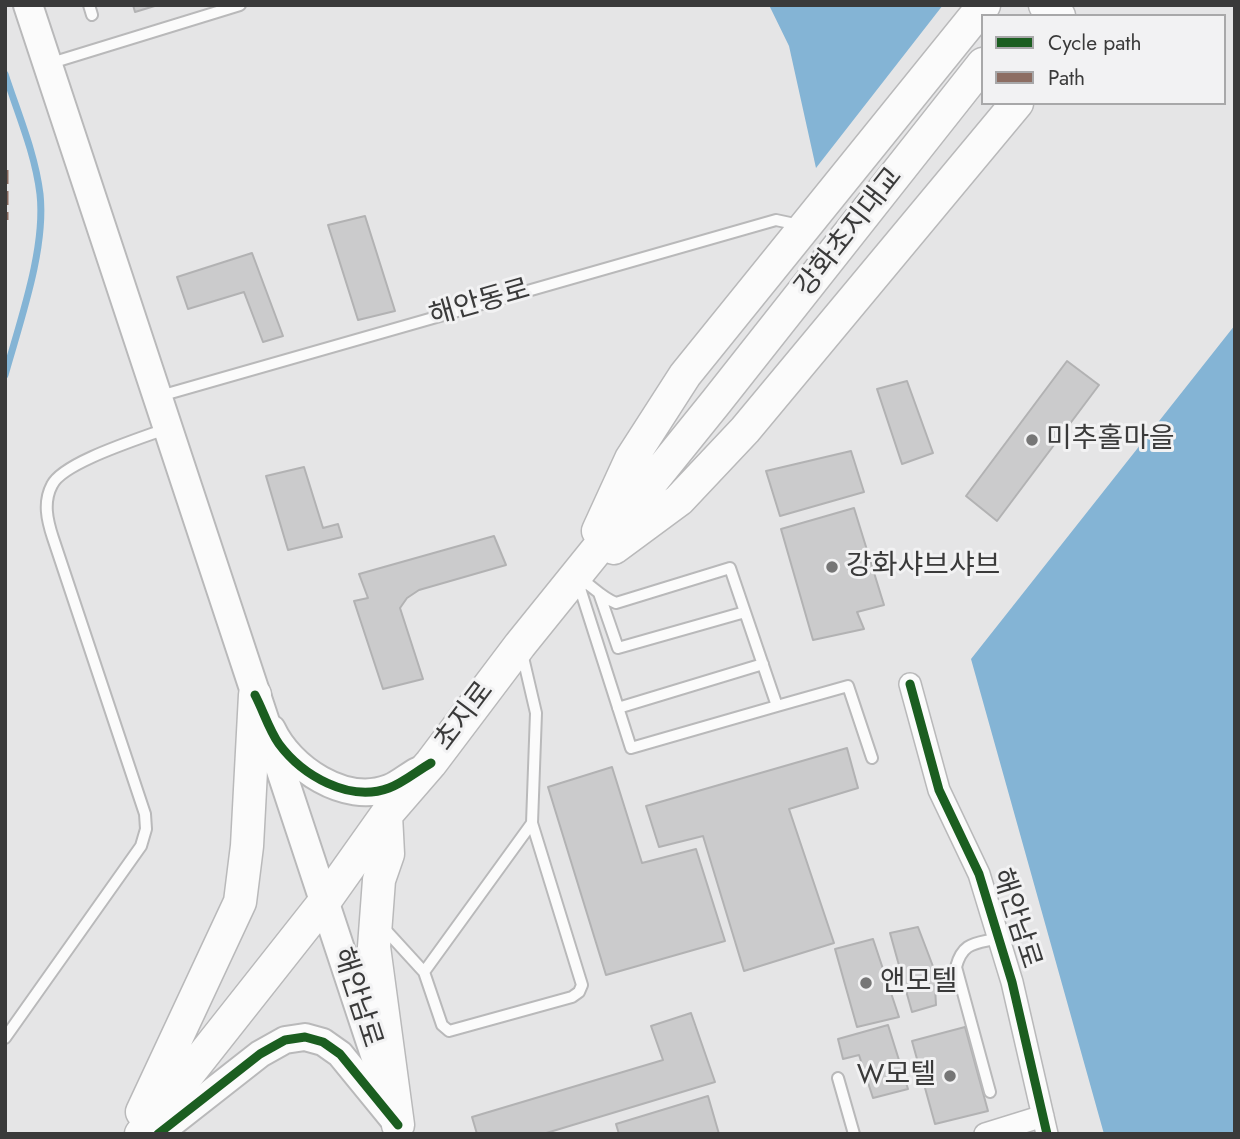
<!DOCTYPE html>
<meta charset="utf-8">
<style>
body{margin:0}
#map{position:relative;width:1240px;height:1139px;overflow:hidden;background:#e5e5e6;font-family:Jost,sans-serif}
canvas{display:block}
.frame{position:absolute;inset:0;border:7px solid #3a3a3a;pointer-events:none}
.legend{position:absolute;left:981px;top:14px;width:245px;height:91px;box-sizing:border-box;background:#f2f2f3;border:2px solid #a8a8a9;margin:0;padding:9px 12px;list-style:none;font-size:21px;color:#3a3a3a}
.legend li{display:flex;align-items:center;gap:14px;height:35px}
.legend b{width:35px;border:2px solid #a8a8a9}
</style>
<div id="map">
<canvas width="1240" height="1139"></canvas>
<div class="frame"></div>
<ul class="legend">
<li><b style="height:9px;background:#1b5e20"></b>Cycle path</li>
<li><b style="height:9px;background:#8d6e63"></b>Path</li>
</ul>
</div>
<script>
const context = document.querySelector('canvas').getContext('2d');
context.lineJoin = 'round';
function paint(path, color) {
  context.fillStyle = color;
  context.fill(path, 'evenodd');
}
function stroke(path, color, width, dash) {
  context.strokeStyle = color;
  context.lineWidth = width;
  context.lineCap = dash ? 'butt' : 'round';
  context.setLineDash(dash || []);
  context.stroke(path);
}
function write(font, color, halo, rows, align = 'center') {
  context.font = font + ' Jost,"Noto Sans KR",sans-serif';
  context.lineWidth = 6;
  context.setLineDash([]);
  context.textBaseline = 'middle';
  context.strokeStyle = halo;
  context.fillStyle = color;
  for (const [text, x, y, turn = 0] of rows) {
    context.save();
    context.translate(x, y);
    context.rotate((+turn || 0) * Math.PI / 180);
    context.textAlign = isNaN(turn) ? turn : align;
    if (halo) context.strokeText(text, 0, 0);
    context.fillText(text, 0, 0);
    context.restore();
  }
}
paint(new Path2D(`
 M769,5H943L816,168L789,46Z
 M1235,325V1134H1104L971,659Z`), '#84b4d5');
stroke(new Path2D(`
 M5,74C18,114 35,153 40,194C46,249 20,321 5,375`), '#84b4d5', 7);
const building = new Path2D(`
 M133,5H158L135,12Z
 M365,216L395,311L358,320L328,225Z
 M252,253L283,336L263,342L244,292L188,309L177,277Z
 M1067,361L1099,385L997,521L966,496Z
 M907,381L933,453L902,464L877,389Z
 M851,451L864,492L780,516L766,471Z
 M304,467L323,528L338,524L342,537L288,550L266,476Z
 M854,508L884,605L857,612L864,629L813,640L781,529Z
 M494,536L506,565L419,590L407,598L400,608L423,679L383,689L354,601L368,598L359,574Z
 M847,748L858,788L789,809L834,943L744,971L703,836L659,847L646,806Z
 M612,767L642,863L696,849L725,941L606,975L548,787Z
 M918,927L934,969L936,1005L912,1012L890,933Z
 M873,939L899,1017L857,1027L835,949Z
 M691,1013L715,1082L543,1134H477L472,1117L663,1060L651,1026Z
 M888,1025L908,1089L873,1098L859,1055L843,1059L838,1039Z
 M965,1027L988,1111L935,1124L912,1041Z
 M708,1096L719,1134H619L616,1124Z`);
paint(building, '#cbcbcc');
stroke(building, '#b2b2b3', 2);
const service = new Path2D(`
 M89,5L92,15
 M48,64L240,5
 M160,396L776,220L790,223L800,229
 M730,568L777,706L631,748L576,576C591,584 600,597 616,603Z
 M599,593L618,648L745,612
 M777,706L848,686L872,758
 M618,708L763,664
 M381,925L424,972L442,1025L449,1031L572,997L579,992L582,985L532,823L536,713L522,653
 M424,972L532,823
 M5,1038L141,846L146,829L145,814L53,538C47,520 43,502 52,485C63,462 142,438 168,428
 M838,1078L854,1134
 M990,1092L956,967C963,941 976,944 999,938`);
const minor = new Path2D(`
 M910,684L939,790L979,874L1012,982L1047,1134
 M985,1134L1043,1116`);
const tertiary = new Path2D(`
 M272,729C290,768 345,805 389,788C399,784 408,776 417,771
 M158,1134L260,1054L285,1040L305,1037L323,1042L340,1054L398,1125`);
const secondary = new Path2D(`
 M28,5L383,1079`);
const primary = new Path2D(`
 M1045,5L1059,16
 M598,531L631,459L685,375L984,5
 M614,548L679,500L745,430L1017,103
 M386,815L388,854L379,880L374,947L398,1125
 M142,1112L240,902L247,846L255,695
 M141,1134L325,901L386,815L431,763L520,645L716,402L983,64`);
stroke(service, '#b9b9ba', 14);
stroke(minor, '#b9b9ba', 24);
stroke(tertiary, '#b9b9ba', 30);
stroke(secondary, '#b9b9ba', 32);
stroke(primary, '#b9b9ba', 35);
stroke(service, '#fbfbfb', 10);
stroke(minor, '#fbfbfb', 21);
stroke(tertiary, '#fbfbfb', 26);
stroke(secondary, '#fbfbfb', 28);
stroke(primary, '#fbfbfb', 32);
stroke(new Path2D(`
 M5,170V220`), '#8d6e63', 7, [14, 7]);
stroke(new Path2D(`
 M910,684L939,790L979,874L1012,982L1047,1134
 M255,695C263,710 269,730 279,744C302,775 349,803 389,788C403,783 417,771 431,763
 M158,1134L260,1054L285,1040L305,1037L323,1042L340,1054L398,1125`), '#1b5e20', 9);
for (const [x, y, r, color] of [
 [1032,440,7,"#767676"],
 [832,567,7,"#767676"],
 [866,983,7,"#767676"],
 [950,1076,7,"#767676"]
]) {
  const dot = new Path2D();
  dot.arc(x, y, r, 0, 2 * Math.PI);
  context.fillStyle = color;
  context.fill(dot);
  stroke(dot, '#f2f2f3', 2.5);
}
write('28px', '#3a3a3a', '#f2f2f3', [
 ["강화초지대교",850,233,-52],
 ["해안동로",480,304,-16],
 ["초지로",465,717,-53],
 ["해안남로",1015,919,72],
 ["해안남로",356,998,72]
]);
write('28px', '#3a3a3a', '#f2f2f3', [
 ["미추홀마을",1046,440],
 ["강화샤브샤브",846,567],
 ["앤모텔",880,983],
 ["W모텔",936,1076,"right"]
], 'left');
</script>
